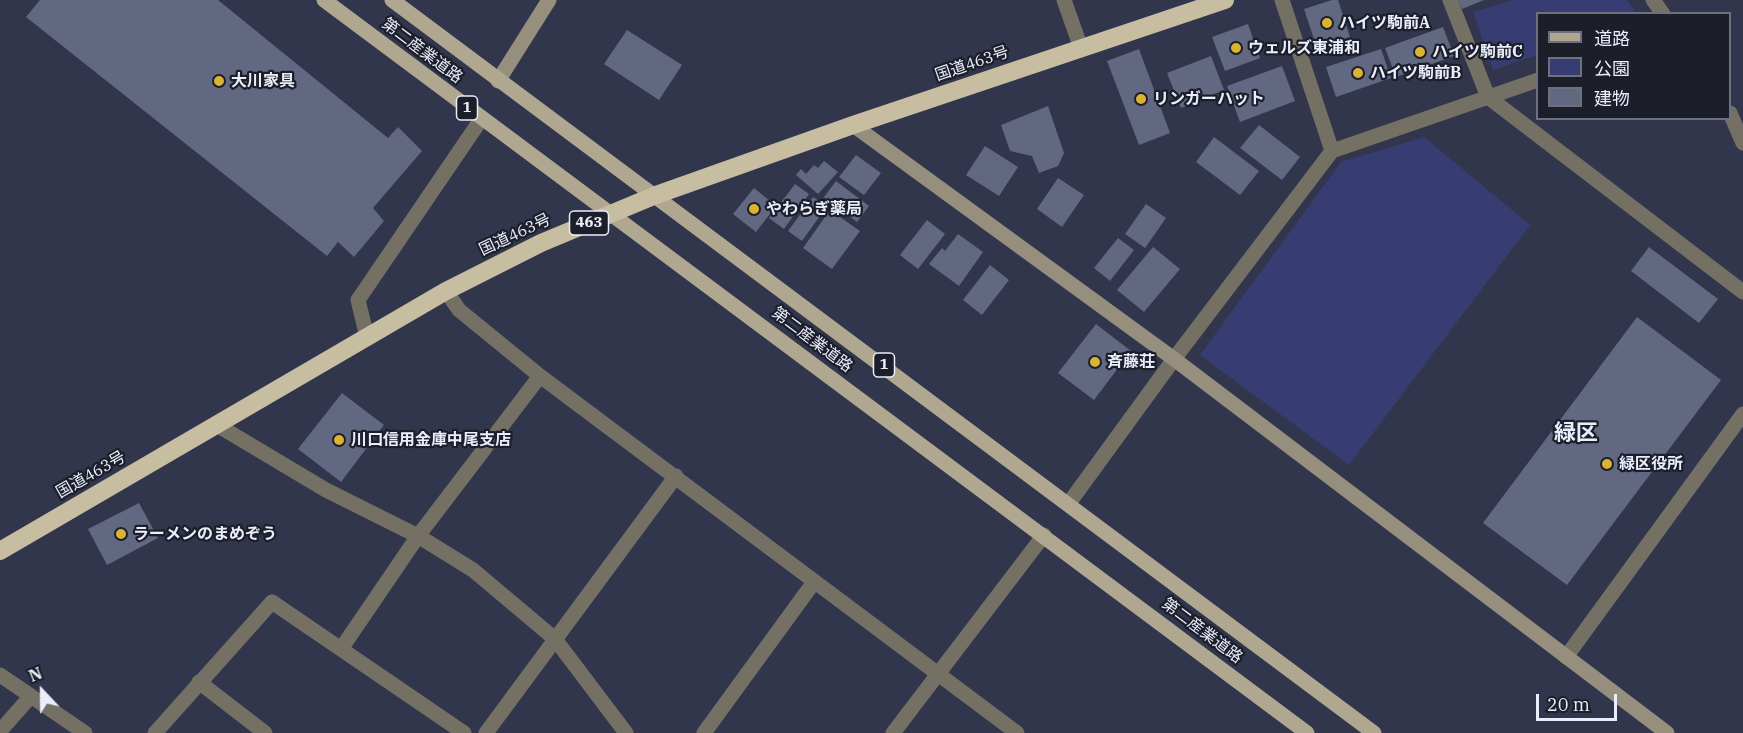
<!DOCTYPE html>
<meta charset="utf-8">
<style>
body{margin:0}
#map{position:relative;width:1743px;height:733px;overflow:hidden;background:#31364d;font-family:"IBM Plex Serif","Noto Sans JP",serif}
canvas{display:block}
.legend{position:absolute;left:1536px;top:12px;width:195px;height:108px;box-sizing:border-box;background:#1c1e29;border:2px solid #6e717d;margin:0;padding:8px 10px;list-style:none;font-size:18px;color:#e9edfc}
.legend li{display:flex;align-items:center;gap:12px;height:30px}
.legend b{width:30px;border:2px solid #6e717d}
.north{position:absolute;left:12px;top:661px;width:60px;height:60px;-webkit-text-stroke:4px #1c1e29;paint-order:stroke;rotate:338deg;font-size:16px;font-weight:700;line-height:24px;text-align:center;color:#e9edfc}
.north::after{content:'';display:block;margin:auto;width:21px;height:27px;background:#e9edfc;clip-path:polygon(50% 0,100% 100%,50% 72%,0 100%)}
.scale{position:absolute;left:1536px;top:694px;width:81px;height:27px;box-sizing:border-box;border:3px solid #e9edfc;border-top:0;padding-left:8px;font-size:18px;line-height:21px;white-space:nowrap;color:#e9edfc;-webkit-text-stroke:4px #1c1e29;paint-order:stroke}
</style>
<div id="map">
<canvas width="1743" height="733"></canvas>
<ul class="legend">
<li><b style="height:8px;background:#afa78f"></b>道路</li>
<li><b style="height:16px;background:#373d72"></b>公園</li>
<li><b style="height:16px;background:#626881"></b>建物</li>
</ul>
<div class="north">N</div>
<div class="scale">20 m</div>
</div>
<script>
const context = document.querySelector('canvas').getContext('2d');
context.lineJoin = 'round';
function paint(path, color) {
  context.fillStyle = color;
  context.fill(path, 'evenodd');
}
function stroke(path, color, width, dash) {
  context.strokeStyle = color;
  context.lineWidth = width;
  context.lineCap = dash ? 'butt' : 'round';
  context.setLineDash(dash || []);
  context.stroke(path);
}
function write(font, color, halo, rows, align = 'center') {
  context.font = font + ' "IBM Plex Serif","Noto Sans JP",serif';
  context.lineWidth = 4.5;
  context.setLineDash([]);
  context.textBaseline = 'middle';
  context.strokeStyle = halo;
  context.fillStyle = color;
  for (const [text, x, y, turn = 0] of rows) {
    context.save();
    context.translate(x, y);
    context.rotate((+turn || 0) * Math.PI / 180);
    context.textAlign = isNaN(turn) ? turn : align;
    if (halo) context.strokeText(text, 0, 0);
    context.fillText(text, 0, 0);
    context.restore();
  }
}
paint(new Path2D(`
 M1512,0H1627L1636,13L1538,14L1537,55L1493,70L1473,12Z
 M1424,137L1530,225L1349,465L1200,355L1341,162Z`), '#373d72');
paint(new Path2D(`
 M40,0H218L388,138L398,127L422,151L373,208L384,221L354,257L338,242L327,256L26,17Z
 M1332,0H1338L1350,37L1317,48L1304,9Z
 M1458,0H1484L1462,9Z
 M1248,24L1260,58L1225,71L1212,37Z
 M1443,27L1454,56L1396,77L1385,48Z
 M627,30L682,65L659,100L604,64Z
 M1139,49L1170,133L1139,145L1107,61Z
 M1381,49L1391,78L1336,97L1326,67Z
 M1211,56L1224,90L1181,108L1167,73Z
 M1282,66L1295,101L1240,122L1227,86Z
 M1048,106L1064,153L1058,166L1039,173L1032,156L1010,151L1001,125Z
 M1259,125L1300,157L1282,180L1240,148Z
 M1214,137L1259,171L1240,195L1196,162Z
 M985,146L1018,167L999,196L966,175Z
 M856,155L881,173L864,195L839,177Z
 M824,161L838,172L818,194L796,175L801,169L806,174L814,165L818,168Z
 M1058,178L1084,195L1062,227L1037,209Z
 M836,181L869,206L857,222L824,197Z
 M795,184L809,194L784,229L769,218Z
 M754,188L776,206L756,232L733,214Z
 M813,197L827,206L802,241L788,231Z
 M1146,204L1166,218L1145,248L1125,234Z
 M830,210L860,231L832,269L803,248Z
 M927,220L945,234L918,269L900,255Z
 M958,234L983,252L959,286L929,264L942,248L945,251Z
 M1118,238L1134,250L1110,281L1094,268Z
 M1153,247L1180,269L1144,312L1117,290Z
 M1649,247L1718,299L1699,323L1631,271Z
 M990,265L1009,280L982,315L963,300Z
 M1637,317L1721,380L1567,585L1483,523Z
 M1096,324L1131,351L1094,400L1058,373Z
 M342,393L384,425L341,482L298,449Z
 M139,503L158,538L107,565L88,529Z`), '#626881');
stroke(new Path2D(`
 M1064,0L1081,48
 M1450,0L1488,97L1743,292
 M1653,0L1663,14
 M1730,113L1743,143
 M1332,151L1538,80
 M446,291L459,310L540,376L1017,733
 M367,337L358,300L482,118
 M217,425L326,490L418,536L473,570L555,639L626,733
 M1069,503L1174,359L1332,151L1282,0
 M341,649L418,536L540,376
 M1566,657L1743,414
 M0,675L85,733
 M199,682L265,733
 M0,731L31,696
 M155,733L272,602L464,733
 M486,733L676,476
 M704,733L814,582
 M893,733L1044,535`), '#747064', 15);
stroke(new Path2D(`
 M498,81L549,0
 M853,125L1174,359L1667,733`), '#968f7d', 15);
stroke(new Path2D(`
 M324,0L1307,733
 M392,0L1374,733`), '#afa78f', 15);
stroke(new Path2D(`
 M0,551L446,291L541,243L656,195L853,125L1225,0`), '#c7bda0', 18);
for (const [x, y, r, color] of [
 [1327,23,6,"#d9b334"],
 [1236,48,6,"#d9b334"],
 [1420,52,6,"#d9b334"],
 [1358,73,6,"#d9b334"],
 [219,81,6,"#d9b334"],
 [1141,99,6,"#d9b334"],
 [754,209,6,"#d9b334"],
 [1095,362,6,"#d9b334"],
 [339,440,6,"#d9b334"],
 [1607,464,6,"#d9b334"],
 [121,534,6,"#d9b334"]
]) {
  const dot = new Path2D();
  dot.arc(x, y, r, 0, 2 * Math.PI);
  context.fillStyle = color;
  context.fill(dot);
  stroke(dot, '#1c1e29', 2);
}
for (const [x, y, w] of [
 [467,108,21],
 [589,223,39],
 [884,365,21]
]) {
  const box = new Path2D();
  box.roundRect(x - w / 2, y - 12, w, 24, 4.5);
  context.fillStyle = '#1c1e29';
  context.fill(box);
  stroke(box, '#e9edfc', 1.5);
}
write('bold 15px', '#e9edfc', null, [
 ["1",467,108],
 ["463",589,223],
 ["1",884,365]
]);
write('bold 16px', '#e9edfc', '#1c1e29', [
 ["ハイツ駒前A",1339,23],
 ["ウェルズ東浦和",1248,48],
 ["ハイツ駒前C",1432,52],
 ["ハイツ駒前B",1370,73],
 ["大川家具",231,81],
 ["リンガーハット",1153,99],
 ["やわらぎ薬局",766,209],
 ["斉藤荘",1107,362],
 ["川口信用金庫中尾支店",351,440],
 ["緑区役所",1619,464],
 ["ラーメンのまめぞう",133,534]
], 'left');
write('16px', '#e9edfc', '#1c1e29', [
 ["第二産業道路",422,51,37],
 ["国道463号",972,64,-19],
 ["国道463号",515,235,-25],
 ["第二産業道路",812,340,37],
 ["国道463号",91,475,-30],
 ["第二産業道路",1202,631,37]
]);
write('bold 22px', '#e9edfc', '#1c1e29', [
 ["緑区",1576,434]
]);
</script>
